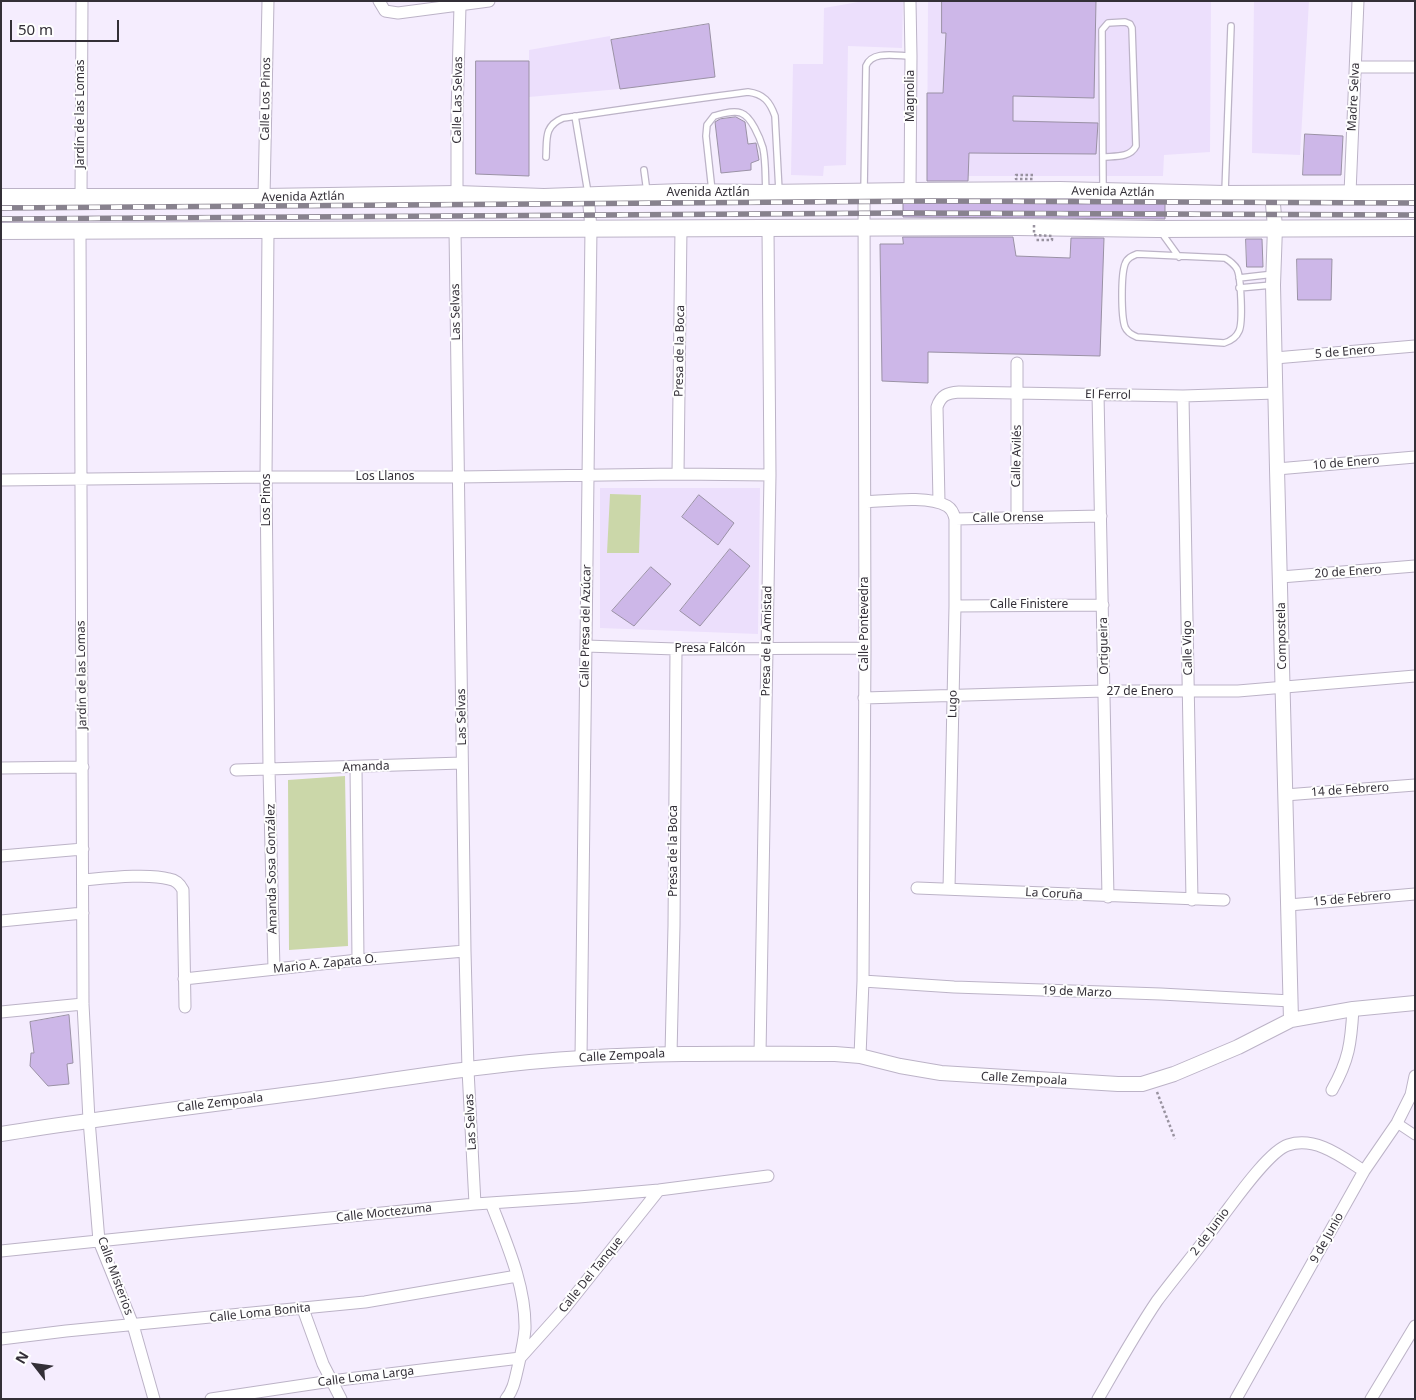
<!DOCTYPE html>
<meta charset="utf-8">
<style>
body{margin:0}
#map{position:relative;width:1416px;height:1400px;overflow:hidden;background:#f5edfe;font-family:"Noto Sans",sans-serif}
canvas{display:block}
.frame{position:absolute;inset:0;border:2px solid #332f37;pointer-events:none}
.north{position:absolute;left:10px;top:1340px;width:50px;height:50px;-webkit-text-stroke:4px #fefefe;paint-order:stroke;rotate:300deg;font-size:14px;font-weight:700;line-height:20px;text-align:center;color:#332f37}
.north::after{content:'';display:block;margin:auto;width:18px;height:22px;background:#332f37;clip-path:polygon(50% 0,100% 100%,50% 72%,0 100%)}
.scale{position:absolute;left:10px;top:20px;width:109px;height:22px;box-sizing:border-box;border:2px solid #332f37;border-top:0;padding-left:6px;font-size:15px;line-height:18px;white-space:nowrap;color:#332f37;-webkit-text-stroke:4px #fefefe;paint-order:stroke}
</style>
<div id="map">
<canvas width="1416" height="1400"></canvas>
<div class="frame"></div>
<div class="north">N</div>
<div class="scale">50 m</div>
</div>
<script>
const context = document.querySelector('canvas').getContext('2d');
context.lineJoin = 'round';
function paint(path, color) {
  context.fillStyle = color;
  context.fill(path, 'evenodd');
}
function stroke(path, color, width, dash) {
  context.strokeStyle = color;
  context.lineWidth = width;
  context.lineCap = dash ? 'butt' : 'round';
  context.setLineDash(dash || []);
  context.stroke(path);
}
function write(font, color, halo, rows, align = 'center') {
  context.font = font + ' "Noto Sans",sans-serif';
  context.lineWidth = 4;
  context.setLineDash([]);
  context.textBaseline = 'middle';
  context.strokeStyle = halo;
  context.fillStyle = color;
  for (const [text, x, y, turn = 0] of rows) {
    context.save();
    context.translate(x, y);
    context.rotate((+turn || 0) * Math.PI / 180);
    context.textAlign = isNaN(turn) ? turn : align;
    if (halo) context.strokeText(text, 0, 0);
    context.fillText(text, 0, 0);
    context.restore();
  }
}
paint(new Path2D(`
 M864,1H903L902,48L848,46L846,165L824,166L823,176L791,175L793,64H823L824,8Z
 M928,1H1211L1210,152L1164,155L1163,176H927Z
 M1254,1H1309L1300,155L1252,153Z
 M610,36L620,89L529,97V50Z
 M600,488H760L758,634L600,628Z`), '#ecdffc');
paint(new Path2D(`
 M610,494L641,495L639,553H607Z
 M345,776L348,946L289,950L288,780Z`), '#cbd7a9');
const building = new Path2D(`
 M942,1H1096L1094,98L1013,96V121L1098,123L1096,154L969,153L968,181H927V93H943L946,33H942Z
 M709,24L715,77L620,89L611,40Z
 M476,61H529V176L476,174Z
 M736,117L745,122L748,144L756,143L759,160L751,163V170L721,173L715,122L720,119Z
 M1305,134L1343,136L1341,175H1303Z
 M1060,200L1165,203V219L903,217V201Z
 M903,237H1013L1016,256L1070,258L1071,238H1104L1100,356L928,352V383L882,381L880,244H903Z
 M1246,239H1262L1263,267H1247Z
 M1297,259H1332L1331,300H1298Z
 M699,495L734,523L718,545L682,517Z
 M730,549L750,566L700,626L680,611Z
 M651,567L671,584L634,626L612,611Z
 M69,1015L73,1063L67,1064L69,1084L48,1086L30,1066L31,1053H34L30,1022Z`);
paint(building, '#cdb7e8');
stroke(building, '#9a91a5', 1);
const service = new Path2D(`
 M575,116L588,193
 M546,157C547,138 544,126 563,118C625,109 686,100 748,92C764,94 770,102 775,116L779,191
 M644,170L647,192
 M1103,188L1102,30L1108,23L1125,22L1130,24L1132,28L1136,146C1130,158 1115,156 1103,157
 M712,191L706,136L707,125L714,116C722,114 733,110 741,113C751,116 760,138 763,148C766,162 765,177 766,191
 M864,191L866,66C872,50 897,56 911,56
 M1225,192L1231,26
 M1161,232L1179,257
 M1137,254L1225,258C1230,261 1234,264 1237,269C1241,277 1243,323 1239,331C1236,338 1231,341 1224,343L1137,337C1132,335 1127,332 1125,327C1121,316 1121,275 1125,264C1127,258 1132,256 1137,254Z
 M1239,278L1274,274
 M1239,288L1272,285`);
const pedestrian = new Path2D(`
 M1397,1123L1415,1135`);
const minor = new Path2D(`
 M379,1L385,11L398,13L489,1
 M910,1L911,56L910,191
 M1356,67H1415
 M1350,193L1358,1
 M457,194V114L460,6L461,1
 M81,197L82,1
 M264,197L268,1
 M455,230L465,951L468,1070L475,1204
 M80,231L83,1004L89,1120L99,1241L133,1325L154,1399
 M268,231L266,477L269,769L274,969
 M1275,358L1415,346
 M1098,394L1108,897
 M1183,396L1192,900
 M1277,469L1415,457
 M678,474L681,228
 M1,480L266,477H458L678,474L770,475
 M865,502C886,501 929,495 947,506C952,509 954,514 955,519V606L949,889
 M939,502L937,407C941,395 947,393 959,392L1183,396L1276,393
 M1017,517V363
 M955,519L1101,516
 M1281,577L1415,566
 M955,606L1103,605
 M586,646L676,649L865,648
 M864,698L1104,691H1238L1415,676
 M356,767L358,960
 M1,768L83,767
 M236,770L462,763
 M1285,795L1415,785
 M1,856L83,849
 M83,880C106,878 149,873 169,879C176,880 180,884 183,890L185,1007
 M917,888L1224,900
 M1289,905L1415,894
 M1,921L83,913
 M184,979L358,960L465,951
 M863,981L954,987L1161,994L1291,1001
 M1,1012L83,1004
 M671,1054L674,926L676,649
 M760,1054L770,475L768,229
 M860,1056L863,981L865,648L864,191
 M581,1058L591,228L588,195
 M1332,1090C1349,1060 1351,1043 1353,1009
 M491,1203C506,1242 526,1286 525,1329C524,1342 521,1354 518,1367C515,1379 514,1389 506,1399
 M1,1251L195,1231L475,1204L579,1197L659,1190L768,1176
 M303,1309L323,1364L341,1399
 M1,1339L66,1331L365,1302L517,1276
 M211,1399L331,1381L520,1358L564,1309L659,1190
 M1098,1399C1117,1366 1136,1332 1157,1301C1178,1273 1201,1246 1222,1217C1235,1200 1269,1151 1288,1145C1316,1136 1342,1157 1364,1171
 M1236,1399L1364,1171L1397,1123L1411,1095L1415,1076
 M1371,1399L1415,1326`);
const tertiary = new Path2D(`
 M1272,193L1275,227L1273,285L1277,469L1291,1020
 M1,1134C105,1117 210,1105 314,1091C403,1079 492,1063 582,1058C666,1052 750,1054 835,1054L860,1056L900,1066L941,1073L1118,1084H1142L1174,1074L1238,1047L1291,1020L1353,1009L1415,1003`);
const secondary = new Path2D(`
 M1,197H264L457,194L544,197L682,192L766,193L910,191L1060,190L1225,194L1415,193
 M1,231L1017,227L1158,229L1415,228`);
stroke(service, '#bcb3c7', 8);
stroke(pedestrian, '#bcb3c7', 11);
stroke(minor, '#bcb3c7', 13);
stroke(tertiary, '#bcb3c7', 16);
stroke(secondary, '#bcb3c7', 18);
stroke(new Path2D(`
 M1157,1092L1175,1139`), '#98929f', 2.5, [2.5, 2.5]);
stroke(service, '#fff', 5.5);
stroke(pedestrian, '#fff', 9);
stroke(minor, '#fff', 11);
stroke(tertiary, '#fff', 14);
stroke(secondary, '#fff', 16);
const rail = new Path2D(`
 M1,208L932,201L1415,203
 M1,219L902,213L1415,215`);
stroke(rail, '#88828e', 5.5);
stroke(rail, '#fefefe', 4, [11]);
stroke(new Path2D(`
 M1033,175H1016V179H1034
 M1034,225V235L1052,236V240H1034`), '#98929f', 2.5, [2.5, 2.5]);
write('12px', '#332f37', '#fefefe', [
 ["Magnolia",911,96,-90],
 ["Madre Selva",1354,97,-87],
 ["Calle Los Pinos",266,99,-89],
 ["Calle Las Selvas",458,100,-89],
 ["Jardín de las Lomas",81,114,-90],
 ["Avenida Aztlán",1113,192,1],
 ["Avenida Aztlán",708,193],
 ["Avenida Aztlán",303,197,-1],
 ["Las Selvas",456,312,-91],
 ["Presa de la Boca",680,351,-89],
 ["5 de Enero",1345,352,-5],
 ["El Ferrol",1108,395,1],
 ["Calle Avilés",1017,456,-89],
 ["10 de Enero",1346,463,-5],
 ["Los Llanos",385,477],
 ["Los Pinos",267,500,-90],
 ["Calle Orense",1008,518,-1],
 ["20 de Enero",1348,572,-4],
 ["Calle Finistere",1029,605],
 ["Calle Pontevedra",865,624,-90],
 ["Calle Presa del Azúcar",586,626,-89],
 ["Compostela",1282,636,-91],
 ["Presa de la Amistad",767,641,-89],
 ["Ortigueira",1104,646,-91],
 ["Calle Vigo",1188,648,-91],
 ["Presa Falcón",710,649],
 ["Jardín de las Lomas",82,675,-91],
 ["27 de Enero",1140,692],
 ["Lugo",953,704,-89],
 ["Las Selvas",462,717,-91],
 ["Amanda",366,767,-2],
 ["14 de Febrero",1350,790,-4],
 ["Presa de la Boca",674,851,-90],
 ["Amanda Sosa González",272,869,-91],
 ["La Coruña",1054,894,3],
 ["15 de Febrero",1352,899,-5],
 ["Mario A. Zapata O.",325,964,-6],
 ["19 de Marzo",1077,992,2],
 ["Calle Zempoala",622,1056,-3],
 ["Calle Zempoala",1024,1079,3],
 ["Calle Zempoala",220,1103,-7],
 ["Las Selvas",471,1122,-93],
 ["Calle Moctezuma",384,1213,-6],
 ["2 de Junio",1210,1232,-53],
 ["9 de Junio",1327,1238,-61],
 ["Calle Del Tanque",591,1275,-51],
 ["Calle Misterios",115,1276,70],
 ["Calle Loma Bonita",260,1313,-6],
 ["Calle Loma Larga",366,1377,-7]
]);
</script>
